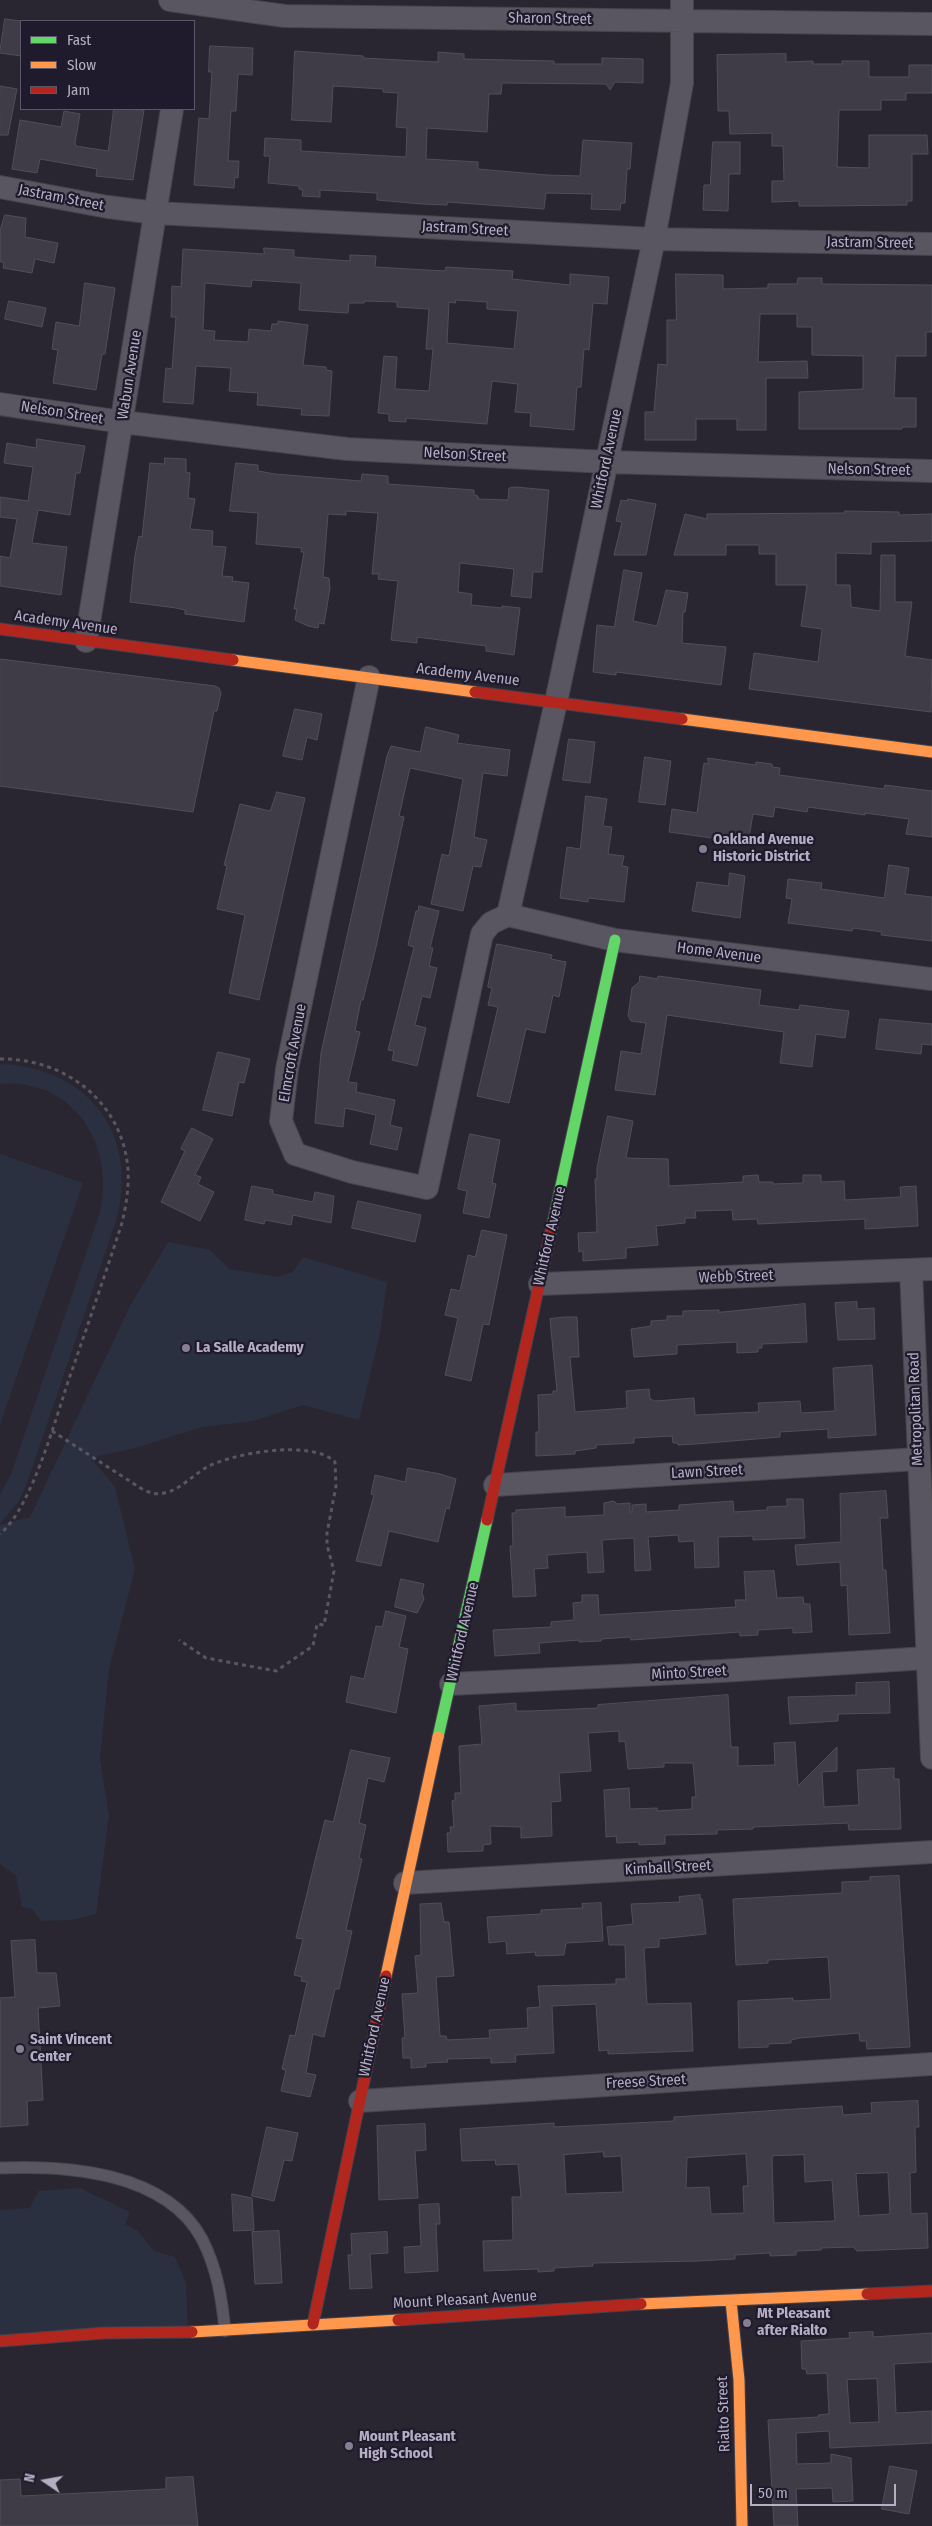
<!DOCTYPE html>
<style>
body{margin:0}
#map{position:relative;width:932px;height:2526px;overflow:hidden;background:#292632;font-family:"Fira Sans Condensed",sans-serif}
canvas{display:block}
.legend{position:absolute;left:20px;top:20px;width:175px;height:90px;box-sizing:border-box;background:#1f1a2c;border:1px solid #5b5669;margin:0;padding:6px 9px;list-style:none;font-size:15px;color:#b6afc4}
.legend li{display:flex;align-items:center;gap:10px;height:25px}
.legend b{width:25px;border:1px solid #5b5669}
.north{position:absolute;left:20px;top:2456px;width:50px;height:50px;-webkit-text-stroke:4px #1f1a2c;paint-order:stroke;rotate:282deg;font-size:14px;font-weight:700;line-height:20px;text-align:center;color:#b6afc4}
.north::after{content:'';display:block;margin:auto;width:18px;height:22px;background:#b6afc4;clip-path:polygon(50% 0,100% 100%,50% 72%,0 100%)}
.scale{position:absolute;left:750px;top:2484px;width:146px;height:22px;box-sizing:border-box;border:2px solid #b6afc4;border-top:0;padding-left:6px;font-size:15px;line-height:18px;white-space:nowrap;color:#b6afc4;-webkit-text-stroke:4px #1f1a2c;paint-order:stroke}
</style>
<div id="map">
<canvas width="932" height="2526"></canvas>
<ul class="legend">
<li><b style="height:6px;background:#63d668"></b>Fast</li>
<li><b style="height:6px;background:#ff974d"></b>Slow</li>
<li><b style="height:6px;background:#b3261e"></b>Jam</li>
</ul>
<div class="north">N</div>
<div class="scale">50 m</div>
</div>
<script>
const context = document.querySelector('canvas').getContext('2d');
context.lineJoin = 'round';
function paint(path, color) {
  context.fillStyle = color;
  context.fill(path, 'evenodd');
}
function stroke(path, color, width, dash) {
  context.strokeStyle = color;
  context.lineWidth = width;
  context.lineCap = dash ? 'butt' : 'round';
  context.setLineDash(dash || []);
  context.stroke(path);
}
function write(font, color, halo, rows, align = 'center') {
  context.font = font + ' "Fira Sans Condensed",sans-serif';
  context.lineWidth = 4.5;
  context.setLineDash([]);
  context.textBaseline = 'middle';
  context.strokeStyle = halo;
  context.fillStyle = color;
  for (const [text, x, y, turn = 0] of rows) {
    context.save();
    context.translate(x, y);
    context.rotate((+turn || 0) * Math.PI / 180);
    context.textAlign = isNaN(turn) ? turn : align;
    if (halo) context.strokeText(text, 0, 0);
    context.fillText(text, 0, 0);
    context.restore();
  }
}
paint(new Path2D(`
 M4,1064C90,1070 138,1134 117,1218L27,1483L19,1501L0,1524V1495L11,1474L100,1212C115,1145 74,1078 0,1084V1065Z
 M0,1154L83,1183L0,1425Z
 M168,1242L210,1250L229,1269L278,1277L293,1272L303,1257L387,1282L380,1334L359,1420L303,1405L253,1421L202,1427L135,1448L91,1458L115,1487L135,1569L109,1669L100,1758L109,1816L96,1914L72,1920L41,1921L32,1909L22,1907L16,1876L0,1864V1525L30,1517L130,1306Z
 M80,2188L130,2212L125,2224L138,2231L154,2251L175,2257L186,2283L188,2329L0,2341V2210L30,2208L38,2191Z`), '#2a303f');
const building = new Path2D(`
 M5,19L21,21V56L0,53Z
 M210,46L253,48L252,75L238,74L236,111H231L228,161H239L238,178L235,177L234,188L194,185L199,118L209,119L212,72H209Z
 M295,51L363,56V58L438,62V52L464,54V59L554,61V64H602V58L643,59V83L615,82L610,90L606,84L502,83L501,94H489L487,132L427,128L426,159L478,162V169L547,175L580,176L583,140L632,143L630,169H627L625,203H621L620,210L591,209L592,194L546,193L544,209L447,202V205L422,204L377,200V193L320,190V197L302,196L303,190L299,189V186L268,183L270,156H264L265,138L301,140V151L406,157L407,128L396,127L398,93L383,92V89L333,86L331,122L292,120Z
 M786,54V62L813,61V64H842V61H869V77H909V65H932V93H906V100H881V110H839L837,167L869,168V135H927L928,154H912V201H907V205L824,206H799V201L772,202V181H784L783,146H772V133L730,134L729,111H718L717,55Z
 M0,86L17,89L8,135H0Z
 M114,109L144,110L133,180L96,176L97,169L40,159L37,173L12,169L20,120L61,127L64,111L80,114L75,143L76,146L108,151Z
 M713,142H740V174H729L728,211L703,210L704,185H710Z
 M5,215L26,218L25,237L58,243L54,263L35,259L32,273L3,268L4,262H0V231Z
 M264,248L294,250V257L350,261V255L376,256L375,267L445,271L446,267L513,271L512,279L570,285V274L609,277L607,304L593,303L589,350L584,349L581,387H577L574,430L530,426L531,413L515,412L518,384L492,381L487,424L406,418V422L389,421V414L378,413L384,356L397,357L395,389L429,391L433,349H426L429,309L397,307V302L365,301L364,303H349L348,313L299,310L301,283L252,280L251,287L205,283L203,330L215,331L214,340L248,342L249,329L271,331L272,324H278V321L308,325L303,365L326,367V370L332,371L329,416L301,415L302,409L257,405L258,393L229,391L231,368L196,366L193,404L163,402L166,368L172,369L176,317H171L172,286L181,287L183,249L264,254ZM456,300L487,302V309L518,311L514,349L447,343L449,302L455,303Z
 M676,274L723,275V289L768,288V284H797L798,278H822V284L932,285V332H926V356H896L894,398H916V427H902V429H799V392L863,389V356L812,355V327H797V314H760L758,362L807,361L808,378H766V430H737V419H696V440H645V412H654L658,364L667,365V320H676Z
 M85,283L115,288L105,354H102L96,390L53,383L58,350L52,349L56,322L79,326Z
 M9,301L46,308L42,327L5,319Z
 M37,439L85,446L80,473H76L70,515L38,510L32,543L67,547L61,595L0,586V556L10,558L17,519L0,517V497L28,501L33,467L4,463L7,443L36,448Z
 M165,458L186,459V472L190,473L188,498L195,499L190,529L213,531L212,546L226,547L222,576L233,577L232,581L249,583L244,622L185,614V610L176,608L130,602L135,555L139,536L142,537L150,463L164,464Z
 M236,463L258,465V471L275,474L361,481L362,474L388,476V484L474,490V495L478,496V499L508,500L509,488L515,487L549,490L542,572H533L531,598L511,596L514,569L460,563L458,592L472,594L471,605L502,608V606L520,608L514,655L486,651V646L417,637V643L391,640L398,581L378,579L379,574H372L378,513L346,511V515L328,514L323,577L329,578L330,588L324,624L319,623L318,628L308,626L295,620L297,609H294L304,552H301L302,548L256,544L258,513L230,511Z
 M628,499L656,504L646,555H614L622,522L616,521L621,500L627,501Z
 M845,511L899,512V515L932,514V541L871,542V554L836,553V585H850L851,607L880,611L881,555H895V602H912L905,656L932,660L931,712L749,689L754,653L818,662L822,629L801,626L807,585H776V554H759V545H726V555H674L685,514L707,519V514L845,513Z
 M624,570L642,573L633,621L657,626L666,590L688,593L685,612H683L682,643L726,647L721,685L616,672V675L593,672L597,625L614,627Z
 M0,659L215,686L219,688L221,693L217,711H214L193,812L0,786Z
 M295,709L322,714L317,740L307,737L302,760L283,756Z
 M426,727L459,735L457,743L510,750L507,776L483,773L474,837L487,840L481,867L473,866L463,911L431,904L442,854L449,856L463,779L410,768L399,816L404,817L376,947L363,1000H361L355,1031L360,1032L348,1082L357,1083L356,1092L395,1100L390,1125L402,1128L397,1150L370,1144L376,1115L345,1108L343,1127L315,1123L321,1053L387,756L391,746L420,752Z
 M569,739L595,742L590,783L563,780Z
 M645,757L671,761L665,805L639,802Z
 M708,758L755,765L756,762L772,764V767L780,768L779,775L884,789L885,785L932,791V837L906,834L909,819L865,813V815L808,807L807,812L775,807L773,817L753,814L748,843L669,832L672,809L697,813L704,763L708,764Z
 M277,792L305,798L259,1000L229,993L245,915L217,909L227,866L224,865L240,804L270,811Z
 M586,796L607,799L603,826L612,827L608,854L624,856L622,866L628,867L624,902L588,898V902L560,898L567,847L580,849Z
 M889,865L909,868L905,894L932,897V941L881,935L882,932L853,928L852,931L788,923L792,899L786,898L788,879L822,883L821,889L884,898Z
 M730,873L745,876L740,918L692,911L697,882L728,886Z
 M419,906L439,911L430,948H433L429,966L437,968L430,998L422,996L415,1025L426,1028L417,1066L392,1060L394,1051L388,1050L414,947L408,945L416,911H418Z
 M497,944L552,955L551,959L566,962L559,997L553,995L545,1033L526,1029L509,1103L477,1096L498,1007L488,1005L492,988L488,987Z
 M640,976L657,979L658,976L761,990L759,1005L799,1010L800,1005L849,1011L845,1038L816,1034L812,1067L780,1063L784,1032L667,1015L655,1095L615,1090L621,1051L641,1054L646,1023L631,1021L628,1016L632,988L639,982Z
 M880,1019L932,1024V1045L922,1044L921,1054L876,1049Z
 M218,1052L250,1059L244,1083L239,1082L232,1116L203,1110Z
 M608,1116L633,1121L626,1158L668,1159L669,1186L743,1182V1176L758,1175L759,1182H773V1184L803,1183V1175H821V1182L844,1181L845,1200L901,1197L900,1187L916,1186L918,1226L865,1229V1219L758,1224L757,1219L733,1220L732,1210L695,1211L696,1218H685V1223L656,1226L658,1245L626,1248V1258L583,1261V1251L579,1252L578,1233L597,1232L595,1179H597V1168Z
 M192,1128L213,1139L195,1175L201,1177L198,1184L214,1192L200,1221L161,1202L185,1151L181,1149Z
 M470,1134L500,1140L492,1183L496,1184L489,1218L463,1213L467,1191L458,1189Z
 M252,1186L273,1190V1194L313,1202L315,1192L334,1196L331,1223L293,1215L291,1225L265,1220L264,1224L245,1220Z
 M358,1201L421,1215L415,1242L352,1228Z
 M482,1230L507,1235L489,1325L483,1324L471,1381L445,1375L458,1318L445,1315L451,1289L460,1291L468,1255L475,1257Z
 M857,1302V1309L874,1308L875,1339L838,1340L835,1303Z
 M805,1304L807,1342L762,1344V1348H758V1352L737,1353V1342L677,1345V1354L634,1357L631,1329L651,1326V1321L667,1320V1316H683V1311L719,1310V1312Z
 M565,1317H577L579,1357H570L575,1412L627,1408L626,1391L649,1389L650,1399L655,1401L694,1398L695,1415L759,1412L758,1403L800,1401L801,1413L835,1411L833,1368L872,1365L876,1435L828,1438V1429L780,1432V1437L696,1444L678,1445V1443H673L672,1436L634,1438V1443L596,1445V1448L575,1451V1454L536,1456V1432H539L538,1395L553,1394V1391H557L550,1319Z
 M408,1468L440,1474L456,1479L449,1509L446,1508L438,1542L389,1531L381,1566L356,1561L374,1495L371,1494L375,1475L405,1482Z
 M886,1491L888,1518H880L883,1570H886L890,1633L849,1635L847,1585L841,1586L840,1562L797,1565L795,1545L841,1542L840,1494Z
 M787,1499H803L805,1538L753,1540V1536L718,1537L719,1567L695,1568L694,1541L679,1542L678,1535L648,1537L651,1570L635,1571L634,1538L602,1540L604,1572L588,1573L587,1552L547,1555L548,1568L534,1569L536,1596L513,1597L510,1546H513L512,1513H516V1510L565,1507V1517L604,1515V1503L614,1501L617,1504L630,1503V1512H632V1505L646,1504V1512L679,1510V1505L733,1501L734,1512L767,1510V1507L787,1506Z
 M774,1571L777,1598L803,1597L804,1604H810L812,1632L793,1633V1628L758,1630V1635L740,1636L739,1632L631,1640L630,1637L601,1639V1641L579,1642V1640L539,1643L540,1653L495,1656L493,1630L551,1627V1622L574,1620L573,1603L582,1602V1595H598L599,1615L736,1607L735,1600H746L744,1572Z
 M401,1579L424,1584L422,1593L424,1599L417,1613L395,1607Z
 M386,1611L406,1616L399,1647L408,1649L396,1713L346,1702L351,1676L364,1679L376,1626L382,1627Z
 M889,1682L890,1713L838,1714V1721L790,1724L788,1697L856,1695V1683Z
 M728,1695L731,1747H738V1766L775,1765L774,1743L795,1742L798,1786L837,1747V1771L822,1772L824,1807L859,1805L857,1770L894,1768V1779H899L901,1829L849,1830L848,1823L753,1827V1829L717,1830V1834L665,1835V1844L639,1845V1842L617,1843L616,1836L606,1837L604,1790L629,1788L630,1809L657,1808V1811L692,1809V1797H696L693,1763H664V1767L628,1769L625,1741L619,1742V1731L588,1733L591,1771L559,1773L561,1801L551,1802L552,1836L521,1838V1827L490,1826L491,1844L483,1845V1851L448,1852L447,1833H451L450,1827H454L452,1801L455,1800V1793H461L459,1746L482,1744L479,1706L516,1703V1711H531L598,1708V1705Z
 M351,1750L390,1758L384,1782L368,1778L359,1823L366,1825L359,1858L362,1859L346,1930L352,1931L339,1989H335L324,2037L313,2034L306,2073L316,2075L310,2097L281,2091L286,2070L282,2069L290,2035L295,2036L307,1982L301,1981L302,1977L294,1975L303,1939L296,1938L325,1820L333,1822Z
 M899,1876L910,2047L867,2049L866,2041H860L859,2033L800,2038L791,2040V2043L768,2044V2047L739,2048L738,2001L793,1998V2001L831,1999L828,1957L768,1960V1963L736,1965L733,1899L842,1893V1882L870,1881V1877Z
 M700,1895V1899H702L706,1934L659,1939V1947L644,1948L647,2004L691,2003L693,2051L608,2054V2050L599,2051L596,2004L552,2006L554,2053L515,2055L516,2062L491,2063V2058L447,2059L448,2062L426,2063V2067L411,2068V2058H403L402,2038H405L402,1994L418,1993L415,1956L421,1955L420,1904L441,1903L444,1922H449L454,1976L436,1977L440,2036H446L447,2040L490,2038L489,2030L528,2028L527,2008L540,2007L538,1986L616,1984V1979H626L625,1945H609L607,1927L633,1924L631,1904L680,1902L679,1897Z
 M601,1903L603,1941L566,1943L564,1955L536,1956L535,1952L507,1954L506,1941L489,1943L487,1917L541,1914V1910L583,1908L582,1904Z
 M35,1940L37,1973H56L60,2006L38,2008L43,2100L27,2101L28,2125L0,2127V1998L15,1997L11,1941Z
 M918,2101L919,2127H915L916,2172L910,2173L911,2214L927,2213L928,2248L857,2251L853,2247L821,2248V2250L796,2251V2255L770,2256V2253L735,2255V2259L699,2261L593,2263V2266L554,2268V2271L538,2272V2269L484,2271L483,2241L513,2240L512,2197H521L518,2164L496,2165L495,2160L462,2161L460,2129L554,2123V2127L674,2121V2117L842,2106L843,2115L872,2113L871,2103ZM603,2152L604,2157L621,2156L623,2192L566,2194L564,2155ZM746,2154L748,2186H743L744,2213L711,2214L709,2187L686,2188L687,2158ZM804,2155L805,2182L832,2180L835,2221L774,2223L772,2158L773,2156ZM888,2173L890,2214L859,2216L856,2174Z
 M425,2124L426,2150L415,2151L418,2198L379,2200L377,2126Z
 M267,2127L298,2133L292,2161L284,2160L274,2201L252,2196Z
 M232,2194L252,2198L254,2230L234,2231Z
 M439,2204L440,2224H436L438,2271L405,2273L404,2247L421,2246L419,2205Z
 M279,2231L282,2283L255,2284L252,2232Z
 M387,2232L388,2253L370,2254L372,2288L350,2289L348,2255H352L351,2234Z
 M873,2332V2337L932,2333V2362L894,2364L896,2413L932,2411V2443L830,2448L829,2431L796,2433L797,2464L831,2463V2454L851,2458L853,2501L833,2502L832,2488L796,2489L798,2526H774L768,2420L819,2417L818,2415L829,2414L827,2373L807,2374L806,2369H802L801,2341L850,2338L849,2333ZM877,2379L879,2422L850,2423L847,2380Z
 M890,2466L917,2471L909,2514L882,2509Z
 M193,2477L198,2526H0V2480L20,2479L21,2496L166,2489V2478Z`);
paint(building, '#3f3c47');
stroke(building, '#514e5a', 1);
const lane = new Path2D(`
 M0,2168C67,2165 166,2172 202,2239C217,2268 222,2299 225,2331`);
const street = new Path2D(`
 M170,0L285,16L932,24
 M0,187L108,207L156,213L654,239L932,244
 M0,404L122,422L347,449L607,462L932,471
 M86,641L172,109
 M369,677L287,1069L281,1121L295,1154L352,1172L427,1188L482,934L491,923L508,915
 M508,915L556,702L654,239L682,83V0
 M508,915L615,940L932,979
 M911,1270L932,1758
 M540,1284L932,1269
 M495,1485L918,1459
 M451,1684L721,1671L927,1658
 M405,1883L932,1852
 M360,2101L932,2064`);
const fast = new Path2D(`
 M553,1222L615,940
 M438,1737L487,1520`);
const slow = new Path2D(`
 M233,660L475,692
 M682,719L932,752
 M386,1976L438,1737
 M731,2301L739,2380L742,2526
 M641,2304L867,2294
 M192,2332L398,2320`);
const jam = new Path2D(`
 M0,629L233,660
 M475,692L682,719
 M487,1520L553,1222
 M867,2294L932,2291
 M398,2320L641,2304
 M313,2324L386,1976
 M0,2341L104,2333L192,2332`);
stroke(lane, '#46434c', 13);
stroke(street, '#46434c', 24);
stroke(fast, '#44414c', 13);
stroke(slow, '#44414c', 13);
stroke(jam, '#44414c', 13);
stroke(new Path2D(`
 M0,1059C65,1058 123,1102 128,1170C129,1188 126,1206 122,1223C105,1275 87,1327 69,1379C55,1420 32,1507 0,1534
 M52,1431L142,1489C150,1493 156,1495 164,1493C180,1490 193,1475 207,1467C233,1453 312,1439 335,1462L336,1486L327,1533V1545L334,1571L324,1625L317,1624L313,1646L276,1671L206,1658L179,1640`), '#595660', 3, [4, 4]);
stroke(lane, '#595661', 11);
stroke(street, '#595661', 22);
stroke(fast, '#63d668', 11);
stroke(slow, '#ff974d', 11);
stroke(jam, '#b3261e', 11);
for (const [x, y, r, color] of [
 [703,849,5,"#857f91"],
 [186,1348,5,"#857f91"],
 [20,2049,5,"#857f91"],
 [747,2323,5,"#857f91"],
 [349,2446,5,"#857f91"]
]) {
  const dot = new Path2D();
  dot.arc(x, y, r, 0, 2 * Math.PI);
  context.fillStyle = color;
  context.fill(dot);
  stroke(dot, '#1f1a2c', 2);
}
write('15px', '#b6afc4', '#1f1a2c', [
 ["Sharon Street",550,19,1],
 ["Jastram Street",61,198,11],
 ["Jastram Street",465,229,3],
 ["Jastram Street",870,243,1],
 ["Wabun Avenue",130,375,-81],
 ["Nelson Street",62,413,9],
 ["Nelson Street",465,455,3],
 ["Whitford Avenue",607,459,-78],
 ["Nelson Street",869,470,1],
 ["Academy Avenue",66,623,8],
 ["Academy Avenue",468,675,7],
 ["Home Avenue",719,953,7],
 ["Elmcroft Avenue",293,1053,-80],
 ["Whitford Avenue",550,1236,-77],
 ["Webb Street",736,1277,-2],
 ["Metropolitan Road",916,1409,-92],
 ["Lawn Street",707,1472,-3],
 ["Whitford Avenue",463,1632,-77],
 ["Minto Street",689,1673,-3],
 ["Kimball Street",668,1868,-3],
 ["Whitford Avenue",375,2027,-78],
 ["Freese Street",646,2082,-3],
 ["Mount Pleasant Avenue",465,2300,-3],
 ["Rialto Street",724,2414,-92]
]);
write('bold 15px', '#b6afc4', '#1f1a2c', [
 ["Oakland Avenue",713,840],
 ["Historic District",713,857],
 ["La Salle Academy",196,1348],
 ["Saint Vincent",30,2040],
 ["Center",30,2057],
 ["Mt Pleasant",757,2314],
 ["after Rialto",757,2331],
 ["Mount Pleasant",359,2437],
 ["High School",359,2454]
], 'left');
</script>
